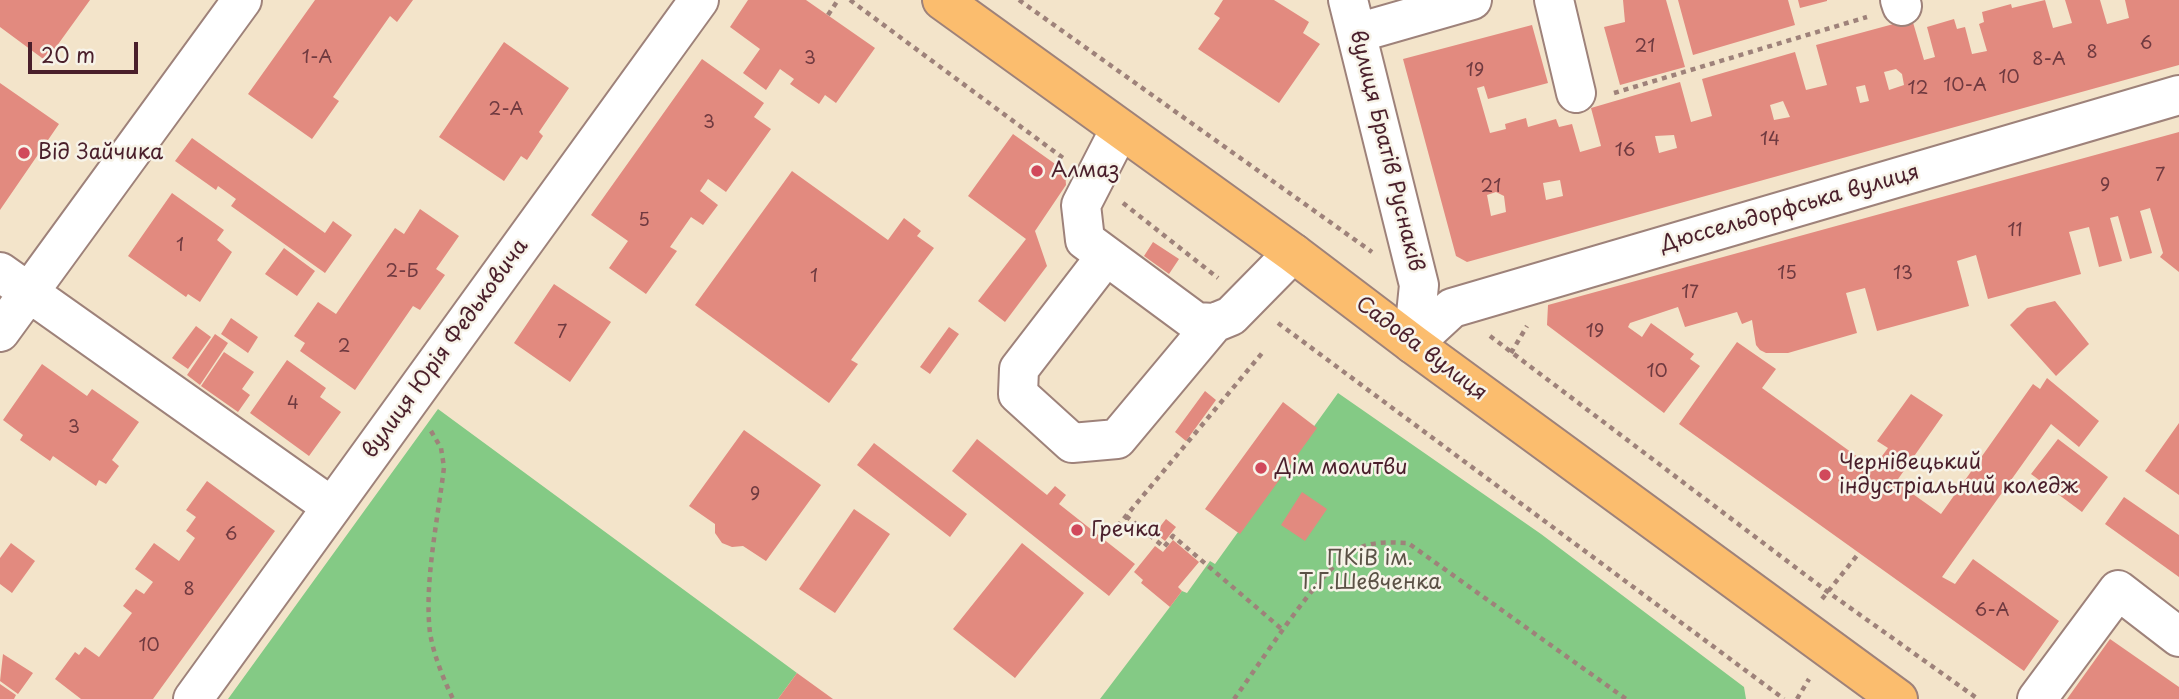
<!DOCTYPE html>
<meta charset="utf-8">
<style>
body{margin:0}
#map{position:relative;width:2179px;height:699px;overflow:hidden;background:#f3e4ca;font-family:"Playpen Sans",sans-serif}
canvas{display:block}
.scale{position:absolute;left:28px;top:42px;width:110px;height:32px;box-sizing:border-box;border:4px solid #4a1f2b;border-top:0;padding-left:9px;font-size:21px;line-height:24px;white-space:nowrap;color:#4a1f2b;-webkit-text-stroke:5px #f7f3e8;paint-order:stroke}
</style>
<div id="map">
<canvas width="2179" height="699"></canvas>
<div class="scale">20 m</div>
</div>
<script>
const context = document.querySelector('canvas').getContext('2d');
context.lineJoin = 'round';
function paint(path, color) {
  context.fillStyle = color;
  context.fill(path, 'evenodd');
}
function stroke(path, color, width, dash) {
  context.strokeStyle = color;
  context.lineWidth = width;
  context.lineCap = dash ? 'butt' : 'round';
  context.setLineDash(dash || []);
  context.stroke(path);
}
function write(font, color, halo, rows, align = 'center') {
  context.font = font + ' "Playpen Sans",sans-serif';
  context.lineWidth = 5;
  context.setLineDash([]);
  context.textBaseline = 'middle';
  context.strokeStyle = halo;
  context.fillStyle = color;
  for (const [text, x, y, turn = 0] of rows) {
    context.save();
    context.translate(x, y);
    context.rotate((+turn || 0) * Math.PI / 180);
    context.textAlign = isNaN(turn) ? turn : align;
    if (halo) context.strokeText(text, 0, 0);
    context.fillText(text, 0, 0);
    context.restore();
  }
}
paint(new Path2D(`
 M1338,393L1541,534L1744,687L1746,699H1100L1182,591L1187,593L1210,561L1215,564Z
 M438,409L797,673L778,699H228Z`), '#84ca85');
paint(new Path2D(`
 M0,0H90L46,61L0,27Z
 M315,0H413L397,22L390,16L333,97L339,101L312,139L248,94Z
 M748,0H806L875,48L836,103L825,95L819,104L790,84L794,79L780,69L766,90L743,73L760,49L730,27Z
 M1223,0H1274L1309,22L1303,33L1320,44L1279,103L1198,49L1220,18L1214,14Z
 M1623,0H1666L1685,67L1620,85L1604,27L1625,22Z
 M1678,0H1788L1795,25L1693,55Z
 M1798,0H1827V1L1800,8Z
 M2045,0L2053,28L2072,23L2065,0H2100L2107,24L2129,18L2125,0H2179V65L1467,262L1456,256L1403,59L1532,25L1548,83L1488,99L1484,86L1477,88L1490,133L1506,129L1505,124L1526,118L1528,127L1556,119L1559,127L1572,124L1580,152L1601,146L1591,108L1680,82L1691,122L1712,116L1702,79L1795,52L1806,90L1827,85L1816,45L1912,19L1924,60L1935,57L1927,27L1954,19L1957,29L1965,27L1972,54L1987,51L1979,24L1984,22L1982,12L2011,4L2012,8ZM1896,69L1902,74L1904,85L1889,90L1884,72ZM1865,85L1869,101L1860,103L1856,87ZM1783,101L1790,117L1774,120L1770,105ZM1674,135L1677,148L1659,153L1655,136ZM1560,180L1563,196L1546,200L1543,183ZM1496,192L1504,196L1506,212L1491,216L1487,195Z
 M504,42L569,88L539,132L543,136L527,160L521,156L504,181L439,137Z
 M702,59L764,103L754,117L771,129L726,192L708,179L700,191L718,205L703,225L691,217L670,247L677,251L646,294L609,268L628,241L591,215Z
 M0,83L59,124L0,210Z
 M2179,132V272L2160,257L2163,253L2150,208L2140,211L2152,253L2130,259L2118,216L2110,218L2122,261L2099,267L2089,227L2069,232L2081,274L1988,299L1976,255L1957,261L1969,306L1877,331L1865,288L1846,293L1857,333L1788,353H1766L1760,350L1756,345L1752,320L1742,324L1737,312L1685,327L1678,307L1630,323L1628,327L1642,337L1651,323L1694,354L1690,359L1700,366L1664,413L1547,325L1548,305Z
 M1013,134L1065,171L1066,185L1035,231L1047,266L1005,322L978,301L1026,239L968,196Z
 M192,138L325,233L333,221L352,235L325,273L231,206L236,199L218,186L216,190L175,161Z
 M792,171L888,240L904,218L921,231L917,236L934,248L851,360L858,364L829,403L695,305Z
 M172,193L224,230L217,240L232,252L200,302L188,294L186,297L128,256Z
 M420,209L459,236L436,269L445,275L420,310L413,306L355,390L300,351L305,343L294,336L318,302L336,314L395,228L404,234Z
 M1153,242L1179,259L1169,274L1144,256Z
 M284,248L315,271L297,296L265,274Z
 M554,284L611,322L570,382L514,343Z
 M2055,301L2089,344L2056,376L2010,325L2027,308Z
 M231,318L258,337L248,353L221,334Z
 M196,326L211,337L188,369L172,358Z
 M949,327L959,334L930,374L920,367Z
 M215,334L228,343L200,385L187,375Z
 M1737,342L1776,369L1762,388L1873,468L1888,448L1877,441L1911,394L1943,415L1896,482L1941,514L2033,384L2040,389L2047,378L2099,421L2079,447L2051,424L1942,577L1955,584L1973,559L2059,621L2024,671L1679,424Z
 M224,352L254,372L242,389L250,395L238,412L201,386Z
 M287,360L326,388L320,397L341,412L309,456L250,413Z
 M42,364L87,396L92,389L139,422L112,460L119,466L106,484L99,480L96,486L53,456L50,461L20,440L23,435L3,420Z
 M1205,391L1216,400L1186,441L1175,432Z
 M1283,402L1317,428L1240,534L1205,509Z
 M2179,423V495L2145,471Z
 M744,430L821,485L766,561L743,546L732,547L722,543L715,533V524L689,506Z
 M977,439L1047,495L1055,486L1066,495L1059,504L1135,564L1109,596L952,471Z
 M2058,439L2108,477L2082,512L2031,474Z
 M874,443L967,514L950,537L857,465Z
 M207,481L275,531L153,699H81L55,679L75,652L79,655L85,647L99,657L132,613L123,606L136,589L144,594L153,582L135,569L154,543L179,561L195,538L186,531L196,517L186,510Z
 M1302,492L1327,509L1305,541L1281,525Z
 M2124,497L2179,535V577L2105,524Z
 M854,509L890,534L835,613L799,589Z
 M1166,519L1176,527L1165,541L1155,533Z
 M1173,540L1199,562L1178,587L1182,591L1170,607L1141,583L1143,580L1134,572L1155,546L1163,552Z
 M11,543L35,561L12,593L0,584V558Z
 M1022,543L1084,593L1015,678L953,629Z
 M2110,639L2179,687V699H2067Z
 M3,654L33,673L18,694L0,681Z
 M797,673L833,699H778Z
 M0,684L16,695L14,699H0Z`), '#e28a7f');
const minor = new Path2D(`
 M1348,0L1419,285L1413,344
 M1554,0L1576,93
 M1900,0L1902,6
 M1357,33L1472,0
 M1120,129L1081,205L1085,240L1196,322L1214,323L1231,316L1293,253
 M1106,256L1019,369L1018,394L1072,443L1117,439L1214,323
 M0,272L332,507
 M0,332L242,0
 M1413,344L1452,308L2179,95
 M193,699L699,0
 M2037,699L2118,590L2179,637`);
const major = new Path2D(`
 M942,0L1293,253L1413,344L1898,699`);
stroke(minor, '#9e827a', 42);
stroke(major, '#9e827a', 42);
stroke(new Path2D(`
 M850,0L1063,158
 M1019,0L1372,252
 M828,15L838,0
 M1614,93L1867,17
 M1123,203L1218,278
 M1278,323L1784,699
 M1490,336L1828,592L1978,699
 M1511,353L1527,326
 M431,431L441,448L444,467C438,519 424,582 430,633C434,656 443,678 453,699
 M1126,516L1164,547L1173,536L1284,631
 M1111,534L1263,352
 M1822,599L1859,553
 M1234,699C1260,664 1318,572 1351,552C1370,541 1387,542 1408,543L1626,699
 M1797,699L1809,679`), '#9e827a', 4.5, [5, 5]);
stroke(minor, '#fff', 38);
stroke(major, '#fbbd6e', 38);
for (const [x, y, r, color] of [
 [24,153,7,"#d1495b"],
 [1037,171,7,"#d1495b"],
 [1261,468,7,"#d1495b"],
 [1825,475,7,"#d1495b"],
 [1077,530,7,"#d1495b"]
]) {
  const dot = new Path2D();
  dot.arc(x, y, r, 0, 2 * Math.PI);
  context.fillStyle = color;
  context.fill(dot);
  stroke(dot, '#f7f3e8', 2.5);
}
write('18px', '#703a40', null, [
 ["6",2146,44],
 ["21",1645,47],
 ["8",2092,53],
 ["1-А",317,58],
 ["3",810,59],
 ["8-А",2049,60],
 ["19",1475,71],
 ["10",2009,78],
 ["10-А",1965,86],
 ["12",1918,89],
 ["2-А",506,110],
 ["3",709,123],
 ["14",1770,140],
 ["16",1625,151],
 ["7",2160,176],
 ["9",2105,186],
 ["21",1491,187],
 ["5",644,221],
 ["11",2015,231],
 ["1",180,246],
 ["2-Б",402,272],
 ["15",1787,274],
 ["13",1903,274],
 ["1",814,277],
 ["17",1690,293],
 ["19",1595,332],
 ["7",562,333],
 ["2",344,347],
 ["10",1657,372],
 ["4",293,404],
 ["3",74,428],
 ["9",755,495],
 ["6",231,535],
 ["8",189,590],
 ["6-А",1992,611],
 ["10",149,646]
]);
write('21px', '#4a1f2b', '#f7f3e8', [
 ["вулиця Братів Руснаків",1386,151,76],
 ["Дюссельдорфська вулиця",1790,209,-16],
 ["вулиця Юрія Федьковича",446,349,-54],
 ["Садова вулиця",1421,349,37]
]);
write('21px', '#4a1f2b', '#f7f3e8', [
 ["Від Зайчика",38,153],
 ["Алмаз",1051,171],
 ["Чернівецький",1839,463],
 ["індустріальний коледж",1839,487],
 ["Дім молитви",1275,468],
 ["Гречка",1091,530]
], 'left');
write('21px', '#5b5246', '#f7f3e8', [
 ["ПКіВ ім.",1370,559],
 ["Т.Г.Шевченка",1370,583]
]);
</script>
